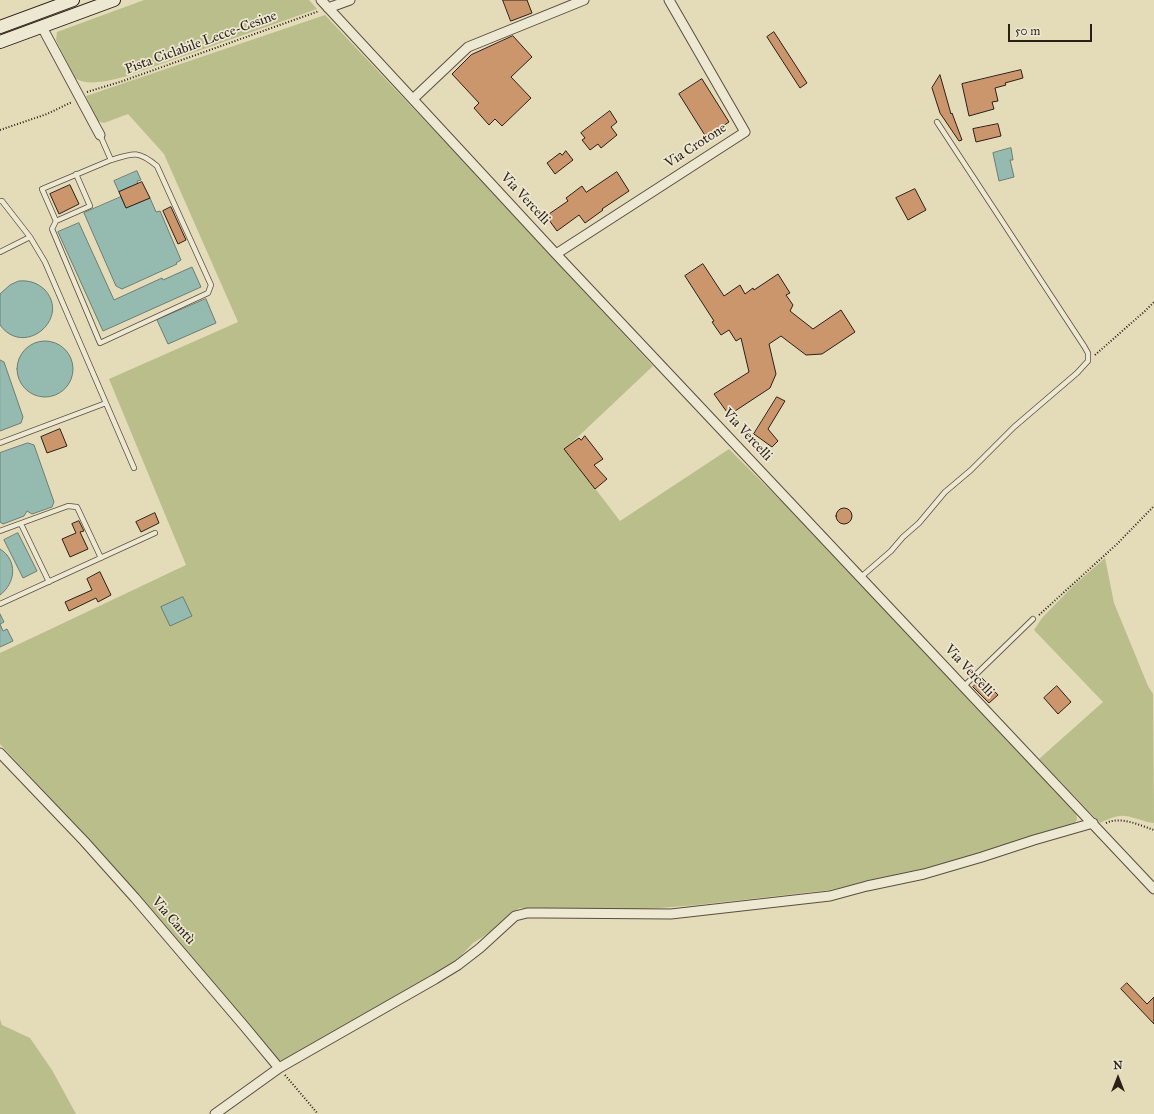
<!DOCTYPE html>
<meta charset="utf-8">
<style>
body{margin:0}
#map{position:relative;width:1154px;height:1114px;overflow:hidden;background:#e4dbb9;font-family:"IM FELL Great Primer",serif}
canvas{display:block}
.north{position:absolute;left:1098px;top:1058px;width:40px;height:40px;-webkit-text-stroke:3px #ede8d2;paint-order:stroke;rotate:0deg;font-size:11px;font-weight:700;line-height:16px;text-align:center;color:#2c1f18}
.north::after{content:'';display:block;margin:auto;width:14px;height:18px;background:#2c1f18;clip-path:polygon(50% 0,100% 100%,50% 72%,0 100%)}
.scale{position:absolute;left:1008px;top:24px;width:84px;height:18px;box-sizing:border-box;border:2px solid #2c1f18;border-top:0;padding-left:5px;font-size:12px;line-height:14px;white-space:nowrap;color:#2c1f18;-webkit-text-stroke:3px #ede8d2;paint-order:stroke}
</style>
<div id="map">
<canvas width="1154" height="1114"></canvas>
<div class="north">N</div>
<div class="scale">50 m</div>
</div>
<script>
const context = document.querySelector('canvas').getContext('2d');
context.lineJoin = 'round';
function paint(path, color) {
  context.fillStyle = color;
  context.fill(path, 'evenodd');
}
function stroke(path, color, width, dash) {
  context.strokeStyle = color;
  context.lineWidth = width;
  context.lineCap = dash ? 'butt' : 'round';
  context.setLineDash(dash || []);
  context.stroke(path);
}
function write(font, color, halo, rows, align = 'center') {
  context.font = font + ' "IM FELL Great Primer",serif';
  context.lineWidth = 3.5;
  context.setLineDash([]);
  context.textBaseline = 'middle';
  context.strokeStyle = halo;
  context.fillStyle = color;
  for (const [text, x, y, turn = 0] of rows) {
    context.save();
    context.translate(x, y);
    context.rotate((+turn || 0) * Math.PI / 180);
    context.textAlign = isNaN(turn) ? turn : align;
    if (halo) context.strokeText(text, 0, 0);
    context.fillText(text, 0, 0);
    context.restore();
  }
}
paint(new Path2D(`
 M144,0H309L317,9L124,77C110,80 88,87 75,78L56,40L57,32Z
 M325,15L459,157L653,366L565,449L620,521L729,449L789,509L1076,812L1077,820L1072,826L923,870L830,890L697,905L635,910L519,908L489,933L473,943L460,957L386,1003L286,1060L278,1061L97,848L0,744V653L186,565L109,379L238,322L164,154L128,114L104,123L97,121L86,96Z
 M1105,558L1114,603L1148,686L1153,694L1154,823C1144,822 1135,817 1125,816C1116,815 1107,820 1100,823L1039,759L1103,702L1034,630L1042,618L1072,587Z
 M0,1019L2,1025L30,1038L52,1070L76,1114H0Z`), '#babe8b');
const water = new Path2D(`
 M1011,148L1013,160H1010L1014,177L999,181L993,153Z
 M137,171L141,180L137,181L138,184L119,192L114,181Z
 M121,197L126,208L150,198L156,212L160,211L181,260L176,263L177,264L122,289L116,286L84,213Z
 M79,223L114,300L162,278L163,280L192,267L201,287L103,331L58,232Z
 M19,281C29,280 38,283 45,290C71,319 24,358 0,325V294L10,285Z
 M206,299L216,323L168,344L157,320Z
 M17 369a28 28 0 1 1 56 0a28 28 0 1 1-56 0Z
 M0,360L4,362L23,417L21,423L0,431Z
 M28,443L34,445L54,502L52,507L32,514L27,511L24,516L3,524L0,522V453Z
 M18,533L37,571L23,578L4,540Z
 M0,549C18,560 16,583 0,595Z
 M183,597L192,616L170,626L161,607Z
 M0,614L4,622L0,624L3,631L7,629L13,641L0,647Z`);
paint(water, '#95bbb1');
stroke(water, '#6b7d74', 1);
const building = new Path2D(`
 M503,0H527L532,13L511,21Z
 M774,32L807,83L800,88L767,37Z
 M513,36L532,57L511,77L531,98L502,126L495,119L489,125L474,108L479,103L452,74L471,55Z
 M1021,70L1023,78L1005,83L1006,85L995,88L998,101L992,102L994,109L969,116L962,84Z
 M940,75L951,114L952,113L962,140L959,141L940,113L932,88Z
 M702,79L729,122L706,137L679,94Z
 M610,111L617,122L611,127L617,135L601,148L598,144L590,150L582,140L585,138L581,133Z
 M998,124L1001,136L976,142L973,129Z
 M566,151L573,160L555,174L547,163L560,153L562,155Z
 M617,172L629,191L602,209L603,210L585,223L579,215L557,231L546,216L568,201L566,198L582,186L586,192Z
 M142,182L150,198L126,208L119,192Z
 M70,185L79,204L59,214L50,194Z
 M915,189L926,210L908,220L896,198Z
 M171,207L186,240L178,244L163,211Z
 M703,264L724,296L740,285L745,294L753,288L754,290L778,274L790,293L786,295L793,305L790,311L813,329L841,310L855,332L822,354L806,355L781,336L769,344L776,374L770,388L729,415L714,394L749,372L741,338L736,341L729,330L721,335L712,322L714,321L685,276Z
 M777,397L785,401L768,429L778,441L772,447L754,434Z
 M60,429L67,446L47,453L41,437Z
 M585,436L603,459L594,465L607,479L595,489L564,449L579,438L581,440Z
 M836 516a8 8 0 1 1 16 0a8 8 0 1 1-16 0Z
 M155,513L159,523L141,532L136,522Z
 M79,521L84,531L80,532L88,549L70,557L62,539L76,533L72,524Z
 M100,572L111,595L98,602L96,598L69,611L65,602L92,590L87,579Z
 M982,678L998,695L989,703L973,687Z
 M1057,686L1071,702L1058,714L1044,698Z
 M1127,983L1147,1004L1154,997V1024L1121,989Z`);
paint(building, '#cc966c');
stroke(building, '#2c1f18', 1);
const lane = new Path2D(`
 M100,135L111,160L42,189L56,221L52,229L100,343L208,293L211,285L157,166C138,150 133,153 111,160
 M0,201H2L30,237L45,262L134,468
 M56,221L90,206L76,174
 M0,252L30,237
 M0,443L106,403
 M21,524L49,582
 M0,531L68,506L77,507L101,558
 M861,577L891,551L903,537L919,523L945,492L971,470L1014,427L1077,373L1088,361V353L1084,346L937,122
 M0,604L155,533
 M963,687L1033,619`);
const street = new Path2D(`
 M321,0L556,254L1154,889
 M328,8L350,0
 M42,27L100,135
 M413,99L468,47L584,0
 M556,254L745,132L669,0
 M0,753L84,841L135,898L245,1027L279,1068
 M215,1114L279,1068L435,979L458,965L480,948L515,916L527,913H543L671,914L830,896L867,886L924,874L982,857L1034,840L1093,823`);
const secondary = new Path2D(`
 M0,27L73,0
 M0,42L114,0`);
stroke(lane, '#5a4e40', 6);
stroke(street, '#5a4e40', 11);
stroke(secondary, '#2c1f18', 14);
stroke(new Path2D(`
 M87,92L123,81L319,11
 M0,130L47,114L72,102
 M1095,355L1145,311L1154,302
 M1039,615L1117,544L1154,506
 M1106,823C1121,816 1139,825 1154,830
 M285,1075L318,1114`), '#2c1f18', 2, [1, 2]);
stroke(lane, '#ede8d2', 4.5);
stroke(street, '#ede8d2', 9);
stroke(secondary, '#ede8d2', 12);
write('14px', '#2c1f18', '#ede8d2', [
 ["Pista Ciclabile Lecce-Cesine",201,43,-20],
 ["Via Crotone",696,146,-33],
 ["Via Vercelli",525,199,47],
 ["Via Vercelli",747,435,47],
 ["Via Vercelli",969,671,47],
 ["Via Cantù",173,921,49]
]);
</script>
